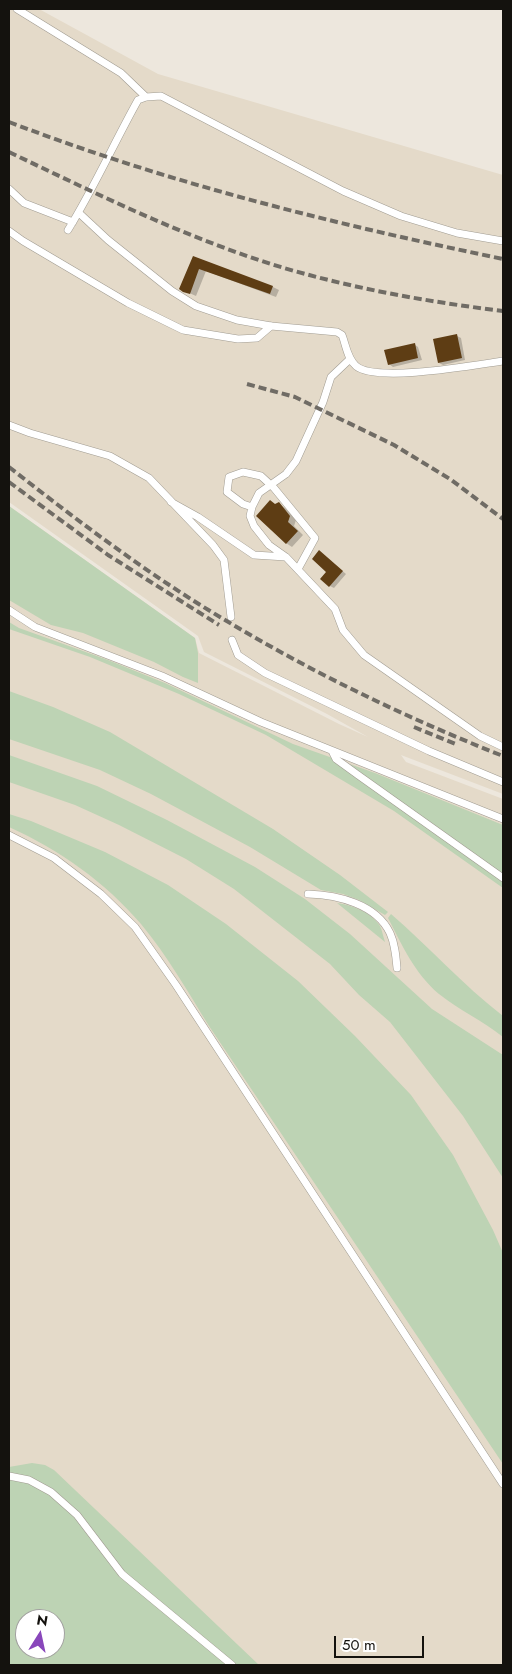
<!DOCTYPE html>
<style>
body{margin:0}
#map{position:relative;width:512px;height:1674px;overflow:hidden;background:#ede7dd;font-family:Jost,sans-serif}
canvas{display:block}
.frame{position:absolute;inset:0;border:10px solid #14120e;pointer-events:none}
.north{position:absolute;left:15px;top:1609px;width:50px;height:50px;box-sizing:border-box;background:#fff;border:1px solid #a1a09f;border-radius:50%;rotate:10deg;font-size:14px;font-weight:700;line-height:20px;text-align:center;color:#14120e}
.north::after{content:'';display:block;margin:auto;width:18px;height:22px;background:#8947bb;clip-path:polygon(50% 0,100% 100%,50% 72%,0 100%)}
.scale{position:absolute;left:334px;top:1636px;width:90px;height:22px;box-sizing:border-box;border:2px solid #14120e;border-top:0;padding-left:6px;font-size:15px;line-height:18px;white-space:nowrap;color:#14120e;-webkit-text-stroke:4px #fff;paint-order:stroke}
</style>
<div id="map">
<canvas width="512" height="1674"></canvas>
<div class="frame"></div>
<div class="north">N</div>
<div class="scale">50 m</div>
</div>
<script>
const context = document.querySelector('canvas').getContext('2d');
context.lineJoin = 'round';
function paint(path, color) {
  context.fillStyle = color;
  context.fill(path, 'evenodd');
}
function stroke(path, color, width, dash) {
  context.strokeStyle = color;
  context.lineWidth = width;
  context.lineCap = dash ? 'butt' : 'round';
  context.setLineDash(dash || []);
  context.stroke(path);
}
paint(new Path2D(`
 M9,9H39L158,74L503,175V794L401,755L406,762L503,799V1665H9V506L195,638L199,653L339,724L368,737L327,714L204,652L198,636L9,502ZM25,1619H55V1649H25Z`), '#e4dac9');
paint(new Path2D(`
 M9,506L195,638L198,653V683L183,677L154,662L83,633L51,625L9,600Z
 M9,622L19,628L108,660L165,683L293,744L375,773L503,825V888L394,811L266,735L179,694L90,657L9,629Z
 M9,691L53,707L110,732L273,829L340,875L388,912L385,915L359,900L343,894L321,890L250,847L151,794L100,770L9,739Z
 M9,755L97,786L167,820L255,867L305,899L350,934L432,1009L503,1055V1178L463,1116L390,1022L359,995L330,964L234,889L186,859L119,825L75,805L9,782Z
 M9,814L31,821L105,852L168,885L226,924L298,981L355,1036L411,1095L453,1155L493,1230L503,1253V1464L209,1026C188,992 167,955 141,924C105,882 60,850 9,827Z
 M337,903C352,905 371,912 380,926C382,930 383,936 385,942Z
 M391,914C429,947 463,985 503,1016V1037C483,1021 459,1010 439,994C415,974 402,945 388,918Z
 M32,1463L45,1465L54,1470L259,1665H9V1467ZM25,1619H55V1649H25Z`), '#bdd3b4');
paint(new Path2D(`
 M194,257L273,287L279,290L276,297L206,271L196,296L187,292Z
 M457,336L461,338L465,360L443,365L439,363Z
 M415,345L418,347L422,360L393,367L389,364Z
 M279,504L285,508L296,520L294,526L303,535L292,547L286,543L276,505Z
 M320,552L346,574L334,588L330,586L328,572Z`), '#0003');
paint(new Path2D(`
 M193,256L273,286L270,294L199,269L190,294L183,292L179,289Z
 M457,334L462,358L438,363L433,339Z
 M415,343L418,358L388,365L384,350Z
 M270,500L275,504L279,502L290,516L288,522L298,531L286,544L256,516Z
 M319,550L343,571L329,587L320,579L326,572L312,559Z`), '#5e3d14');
const lane = new Path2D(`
 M17,9L121,73L146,97
 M9,189L24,203L73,222
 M79,213L108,240L172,291L196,306L237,320L271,326L337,332L342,335C346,345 347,358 356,366C376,383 475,365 503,361
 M68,230C94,188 114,143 138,100L146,97L161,96L343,191L401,216L457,233L503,241
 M9,231L23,241L128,303L183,330L238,339L257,338L271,326
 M9,425L30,433L110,456L149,478L213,545L224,560L231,617
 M171,502L198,517L254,555L286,557L335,609L343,630L364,655L480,736L503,747
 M252,507L243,504L227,492L229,477L243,472L261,476L274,488L315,538L298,569
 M286,557L269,545L254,526L250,516L252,507L259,493L286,474L296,461L323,402L331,377L350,359
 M9,610L35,627L162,676L261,722L503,819
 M232,640L238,655L265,673L429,751L503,782
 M332,751L336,759L358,775L503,878
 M9,835L54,858L101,894L135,927L176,985L503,1484
 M308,894C338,895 376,904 390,933C395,944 396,956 397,968
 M9,1476L29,1480L51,1492L77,1515L122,1574L232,1665`);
stroke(lane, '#a19c92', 8);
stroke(lane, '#fff', 7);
stroke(new Path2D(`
 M9,122C171,184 334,224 503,259
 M9,152C99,195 188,239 284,268C356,289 429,302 503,311
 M247,384L295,397L394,445L450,479L503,519
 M9,467C78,521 149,575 225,620C313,673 407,718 503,756
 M9,482L108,555L219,625
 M414,727L458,745`), '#706c65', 4, [8, 4]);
</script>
